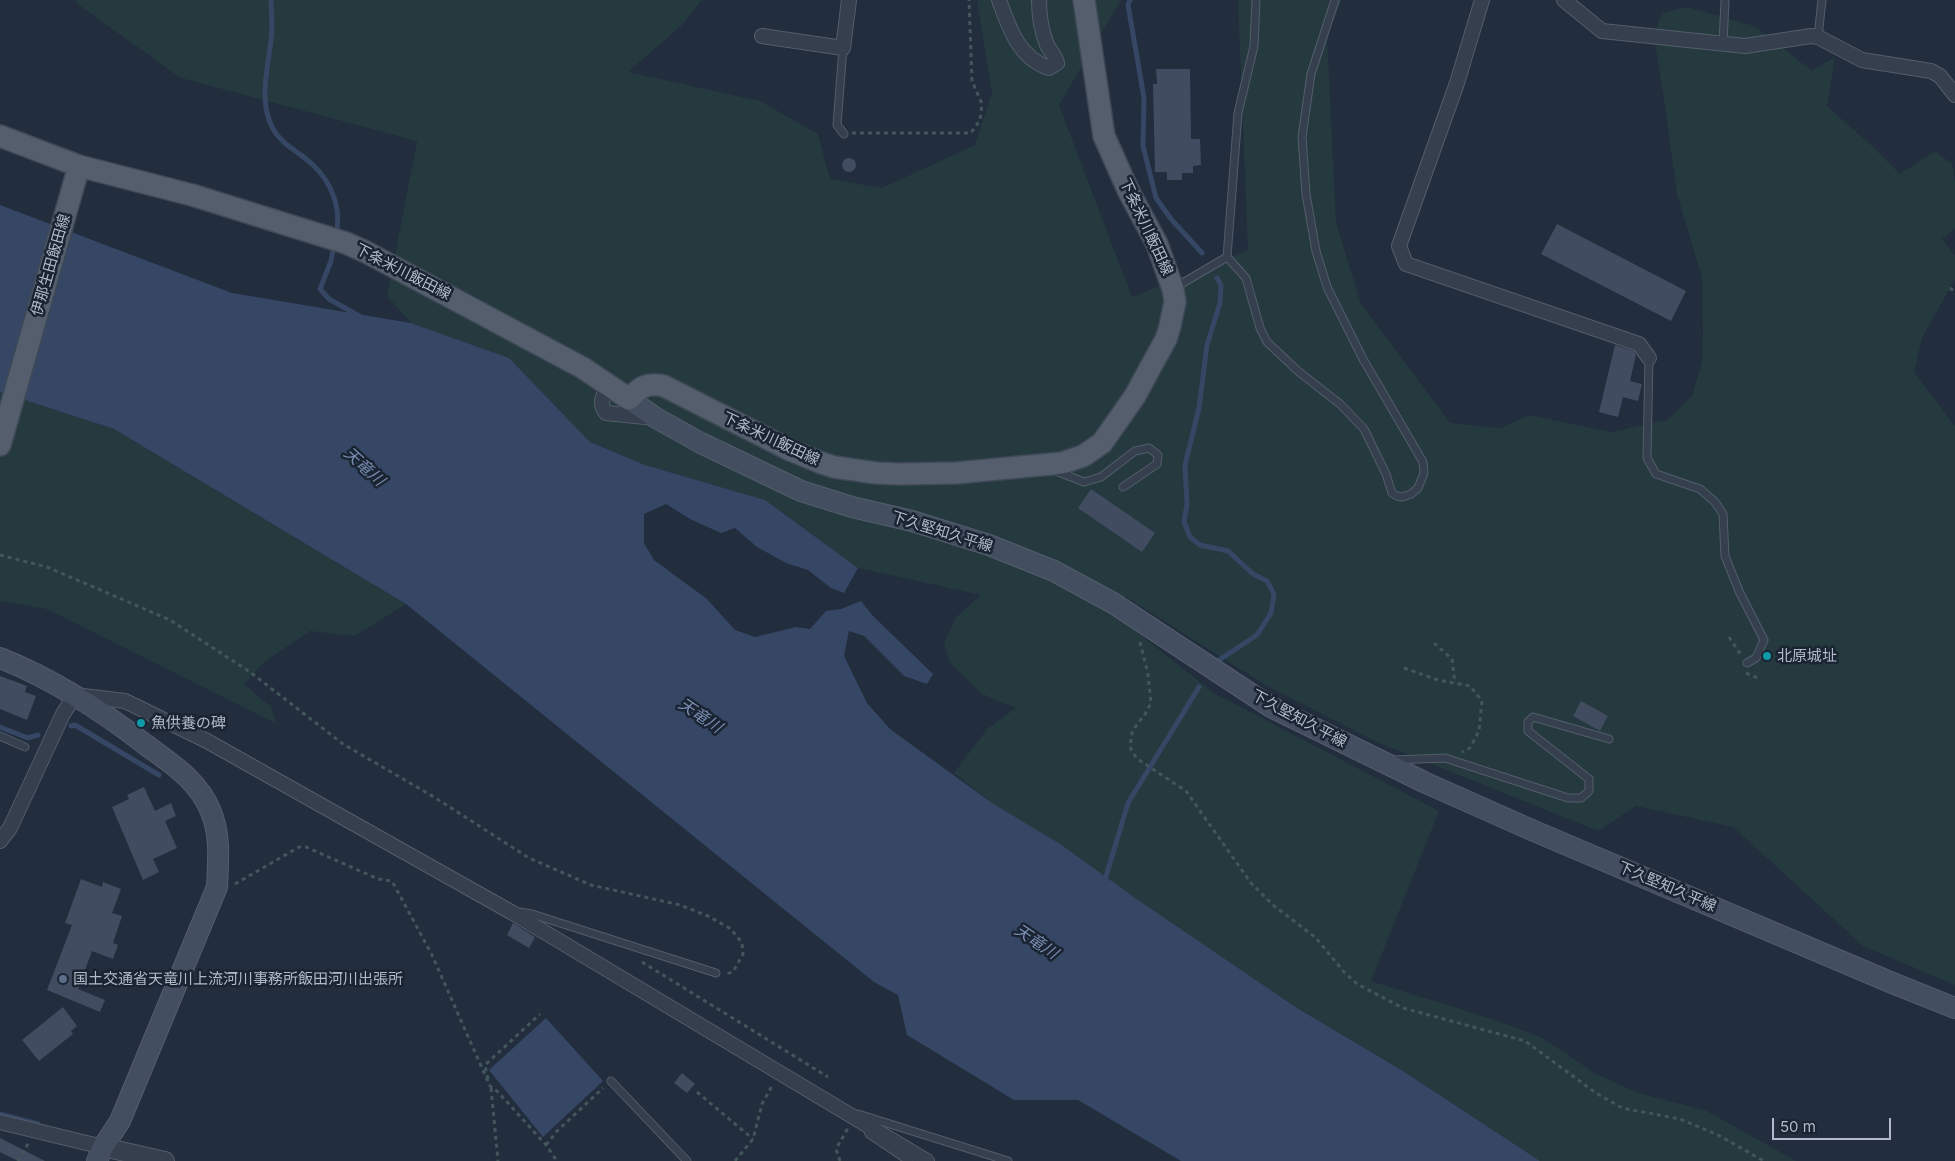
<!DOCTYPE html>
<meta charset="utf-8">
<style>
body{margin:0}
#map{position:relative;width:1955px;height:1161px;overflow:hidden;background:#222d3d;font-family:Inter,sans-serif}
canvas{display:block}
.scale{position:absolute;left:1772px;top:1118px;width:119px;height:22px;box-sizing:border-box;border:2px solid #b2bac9;border-top:0;padding-left:6px;font-size:15px;line-height:18px;white-space:nowrap;color:#b2bac9;-webkit-text-stroke:4px #1b2432;paint-order:stroke}
</style>
<div id="map">
<canvas width="1955" height="1161"></canvas>
<div class="scale">50 m</div>
</div>
<script>
const context = document.querySelector('canvas').getContext('2d');
context.lineJoin = 'round';
function paint(path, color) {
  context.fillStyle = color;
  context.fill(path, 'evenodd');
}
function stroke(path, color, width, dash) {
  context.strokeStyle = color;
  context.lineWidth = width;
  context.lineCap = dash ? 'butt' : 'round';
  context.setLineDash(dash || []);
  context.stroke(path);
}
function write(font, color, halo, rows, align = 'center') {
  context.font = font + ' Inter,"Noto Sans JP",sans-serif';
  context.lineWidth = 5;
  context.setLineDash([]);
  context.textBaseline = 'middle';
  context.strokeStyle = halo;
  context.fillStyle = color;
  for (const [text, x, y, turn = 0] of rows) {
    context.save();
    context.translate(x, y);
    context.rotate((+turn || 0) * Math.PI / 180);
    context.textAlign = isNaN(turn) ? turn : align;
    if (halo) context.strokeText(text, 0, 0);
    context.fillText(text, 0, 0);
    context.restore();
  }
}
paint(new Path2D(`
 M75,0H702L681,26L628,72L760,101L818,134L830,179L882,188L975,145L992,93L977,0H1121L1059,105L1132,297L1248,250L1238,0H1342L1327,36L1336,222L1361,304L1450,423L1500,428L1529,415L1611,432L1667,420L1692,396L1702,362L1703,330L1702,277L1677,194L1664,99L1654,37L1661,13L1687,7L1755,26L1812,71L1835,57L1827,106L1872,146L1900,174L1935,151L1952,164L1955,182V229L1942,239L1955,256V279L1922,338L1914,372L1955,426V985L1863,946L1733,827L1636,806L1598,831L1379,743L1267,686L1126,597H1083L1137,632L1214,693L1439,811L1371,981L1492,1019L1543,1038L1596,1074L1639,1093L1707,1111L1796,1161H1540L1403,1071L1297,1008L992,803L954,773L987,729L1016,708L982,694L950,663L944,643L956,617L981,595L858,568L765,500L645,465L590,442L509,358L411,323L387,296L417,141L181,78L80,6Z
 M0,392L114,429L406,604L355,636L310,631L263,663L244,684L271,707L277,724L47,609L0,601Z`), '#243a3e');
paint(new Path2D(`
 M0,205L232,293L411,323L509,358L590,442L645,465L765,500L858,568L844,593L831,588L808,570L786,563L757,547L735,528L721,533L690,519L666,504L644,514V543L654,560L707,599L735,630L755,637L796,627L810,629L826,611L841,609L861,601L873,616L933,674L927,684L904,676L864,636L849,631L844,656L867,703L890,729L992,803L1060,844L1138,900L1297,1008L1403,1071L1540,1161H1181L1078,1100H1014L907,1035L898,995L874,982L406,604L114,429L0,392Z
 M546,1018L603,1081L543,1137L489,1070Z`), '#354765');
stroke(new Path2D(`
 M271,0C271,9 272,18 272,27C271,61 256,97 273,129C282,145 301,153 313,165C332,183 342,209 336,235
 M1130,0L1128,5L1144,98L1143,146L1156,198L1171,219L1202,253
 M334,245L331,261L320,289L329,299L361,317
 M1217,278L1221,285L1220,303L1207,345L1199,408L1185,465L1187,504L1184,522L1190,537L1200,545L1228,551L1253,574L1267,581L1274,594L1271,613L1257,635L1219,660
 M71,726L75,725L159,775
 M0,727L28,738L38,735
 M1104,883L1128,803L1199,687
 M0,1114L38,1124`), '#354765', 5);
paint(new Path2D(`
 M1156,69H1190L1191,139H1200L1201,165L1193,166V173H1182V180H1167V172H1155L1153,84H1157Z
 M842 165a7 7 0 1 1 14 0a7 7 0 1 1-14 0Z
 M1557,224L1686,291L1671,321L1541,254Z
 M1615,345L1634,351L1636,355L1630,381L1642,384L1638,401L1623,397L1618,417L1599,412Z
 M1091,489L1155,533L1142,552L1078,508Z
 M0,676L27,686L25,692L36,696L27,720L0,709Z
 M1581,701L1608,716L1600,731L1573,716Z
 M144,787L155,811L171,803L176,816L165,821L177,848L153,859L159,872L143,880L112,807L129,799L127,795Z
 M81,879L102,887L103,882L121,889L112,913L122,916L113,943L118,945L113,959L92,951L78,989L105,1000L100,1012L47,990L72,925L65,923Z
 M513,923L535,937L529,948L507,935Z
 M63,1007L77,1026L71,1031L73,1034L39,1061L22,1040Z
 M682,1073L695,1084L687,1093L674,1083Z
 M0,1138L45,1161H18L0,1152Z`), '#414c60');
const service = new Path2D(`
 M1818,37L1822,0
 M1723,44L1725,0
 M843,48L837,125L844,134
 M1227,257L1238,113L1254,46L1256,0
 M1176,287L1227,257L1246,278L1260,328L1267,342L1299,372L1340,404L1364,429L1386,474L1392,493L1397,496L1402,497L1411,494L1418,488L1424,473L1423,462L1363,359L1327,287L1316,251L1306,194L1302,137L1311,74L1335,0
 M1649,358L1647,458L1656,474L1700,489L1715,502L1723,514L1725,556L1739,591L1764,640L1756,658L1747,663
 M1056,471L1084,482L1101,477L1135,451L1149,448L1158,455L1157,464L1123,487
 M0,736L25,747
 M1393,760L1445,758L1568,798H1581L1589,791V779L1528,731V722L1533,717L1609,739
 M518,912L532,914L716,973
 M611,1081L687,1161
 M858,1114L1008,1161
 M866,1126L869,1134L909,1161`);
const minor = new Path2D(`
 M999,0C1009,28 1019,58 1049,68L1057,63C1055,55 1051,52 1047,45C1041,30 1039,16 1039,0
 M1482,0L1457,83L1399,246L1406,264L1639,344L1649,358
 M1564,0L1602,31L1745,46L1811,36L1818,37L1862,60L1931,71L1940,76L1955,95
 M762,36L843,48L849,0
 M608,384C604,395 598,403 606,413L655,418
 M0,841L10,828L63,714L75,695L125,701L207,741L511,912L927,1161
 M0,1122L103,1147`);
const tertiary = new Path2D(`
 M103,1147L165,1161`);
const secondary = new Path2D(`
 M629,399L656,418L701,443L801,491L852,507L912,521L989,545L1054,571L1113,603L1271,707L1426,783L1534,831L1890,982L1955,1008
 M0,658C53,679 101,710 146,745C172,764 199,781 211,812C221,836 218,862 217,887L120,1121L103,1147L97,1161`);
const primary = new Path2D(`
 M0,136L79,166L192,195L346,243L366,252L583,368L629,399C640,387 647,382 664,386L790,450L819,462L834,467L876,473L899,474L956,473L1062,463L1083,456L1102,443L1135,396L1149,370L1166,339L1170,326L1175,302L1173,289L1157,244L1129,192L1104,136L1084,0
 M0,445L79,166`);
stroke(service, '#545d6b', 9);
stroke(minor, '#545d6b', 16);
stroke(tertiary, '#545d6b', 20);
stroke(secondary, '#545d6b', 22);
stroke(primary, '#3f4856', 24);
stroke(new Path2D(`
 M852,133H971L980,120L982,104L972,81L969,0
 M1950,288L1955,292
 M0,555L47,567L170,620L250,672L343,744L434,797L529,858L591,885L680,905L708,916L731,929L742,943L743,954L733,972L725,974
 M1729,637L1741,655
 M1140,642L1148,674L1151,703L1144,716L1137,724L1132,733L1130,747L1136,758L1186,791L1251,883L1273,905L1316,938L1344,972L1357,984L1403,1008L1525,1041L1596,1093L1622,1108L1680,1119L1718,1135L1764,1161
 M1434,643L1452,659L1455,683
 M1404,668L1438,680L1470,686L1482,701L1479,731L1470,748L1462,752
 M1746,673L1758,678
 M235,884L299,847H306L378,879L392,881L432,955L490,1086
 M642,962L828,1077
 M488,1079L485,1065L540,1014
 M489,1085L498,1092L546,1145L557,1161
 M491,1088L498,1161
 M697,1092L753,1139
 M546,1145L557,1131L603,1088
 M18,1161L29,1142
 M735,1161L753,1139L762,1104L773,1084
 M840,1161L836,1149L848,1128`), '#42575b', 3, [4, 4]);
stroke(service, '#363f4d', 7);
stroke(minor, '#363f4d', 14);
stroke(tertiary, '#363f4d', 18);
stroke(secondary, '#444e61', 20);
stroke(primary, '#545e6d', 21);
for (const [x, y, r, color] of [
 [1767,656,5,"#0f9aa8"],
 [141,723,5,"#0f9aa8"],
 [63,979,5,"#5c6f8a"]
]) {
  const dot = new Path2D();
  dot.arc(x, y, r, 0, 2 * Math.PI);
  context.fillStyle = color;
  context.fill(dot);
  stroke(dot, '#1b2432', 2);
}
write('15px', '#b2bac9', '#1b2432', [
 ["下条米川飯田線",1146,227,65],
 ["伊那生田飯田線",51,265,-74],
 ["下条米川飯田線",403,272,27],
 ["下条米川飯田線",771,439,25],
 ["下久堅知久平線",942,532,17],
 ["下久堅知久平線",1299,719,28],
 ["下久堅知久平線",1667,887,23]
]);
write('15px', '#b2bac9', '#1b2432', [
 ["北原城址",1777,656],
 ["魚供養の碑",151,723],
 ["国土交通省天竜川上流河川事務所飯田河川出張所",73,979]
], 'left');
write('italic 16px', '#798eb2', '#1b2432', [
 ["天竜川",364,467,42],
 ["天竜川",700,716,34],
 ["天竜川",1036,942,34]
]);
</script>
